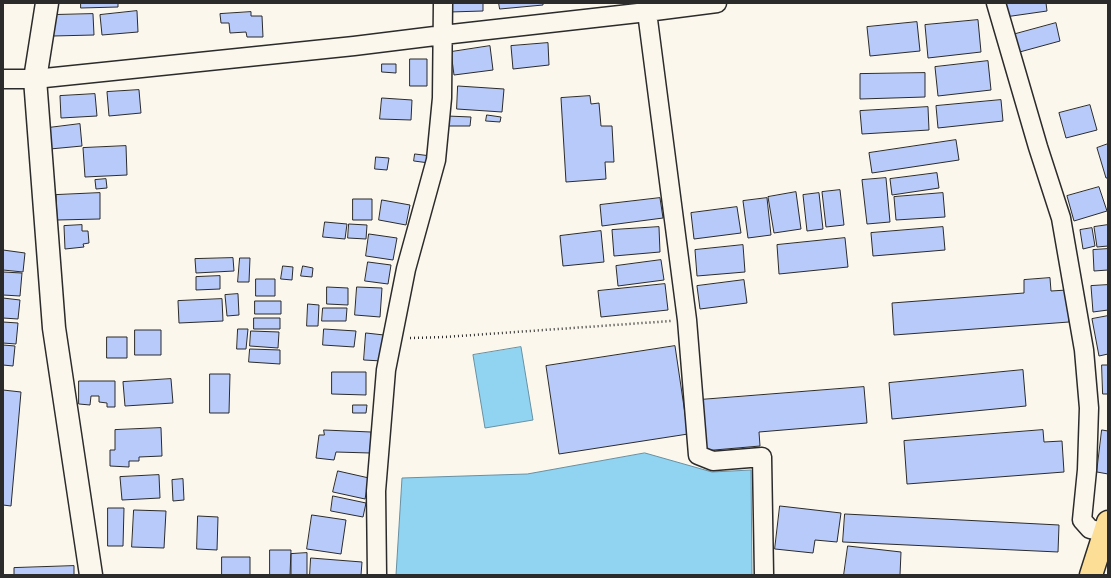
<!DOCTYPE html>
<style>
body{margin:0}
#map{position:relative;width:1111px;height:578px;overflow:hidden;background:#fbf7ec;font-family:Delius,sans-serif}
canvas{display:block}
.frame{position:absolute;inset:0;border:4px solid #2b2b2b;pointer-events:none}
</style>
<div id="map">
<canvas width="1111" height="578"></canvas>
<div class="frame"></div>
</div>
<script>
const context = document.querySelector('canvas').getContext('2d');
context.lineJoin = 'round';
function paint(path, color) {
  context.fillStyle = color;
  context.fill(path, 'evenodd');
}
function stroke(path, color, width, dash) {
  context.strokeStyle = color;
  context.lineWidth = width;
  context.lineCap = dash ? 'butt' : 'round';
  context.setLineDash(dash || []);
  context.stroke(path);
}
const water = new Path2D(`
 M521,347L533,420L485,428L473,355Z
 M645,453L712,472L751,470L752,575H396L402,478L527,474Z`);
paint(water, '#91d4f2');
stroke(water, '#6890a2', 1);
const building = new Path2D(`
 M81,3H118V7L81,8Z
 M450,3H483V11L450,12Z
 M499,3H543V5L500,9Z
 M1004,3H1046L1047,11L1005,17Z
 M137,11L138,32L102,35L100,15Z
 M251,12V16H262L263,37H247L246,32L230,33L229,23H221L220,14Z
 M93,14L94,35L53,36L52,15Z
 M978,20L981,52L928,58L925,25Z
 M917,22L920,51L870,56L867,27Z
 M1056,23L1060,41L1016,53L1012,35Z
 M548,43L549,65L513,69L511,46Z
 M490,46L493,70L454,75L451,52Z
 M410,59H427V86H410Z
 M988,61L991,90L938,96L935,67Z
 M382,64H396V73L382,72Z
 M925,73V97L860,99V74Z
 M458,86L504,89L502,112L457,109Z
 M139,90L141,113L109,116L107,92Z
 M95,94L97,116L61,118L60,96Z
 M590,96L591,104L599,103L601,126H612L614,162H605L606,179L566,182L561,98Z
 M382,98L412,100L411,120L380,119Z
 M1001,100L1003,121L938,128L936,106Z
 M1090,105L1097,130L1066,138L1059,113Z
 M928,107L929,130L862,134L860,111Z
 M487,115L501,117L500,122L486,121Z
 M447,116L471,117L470,126H447Z
 M80,124L82,146L50,149L48,128Z
 M956,140L959,160L872,173L869,153Z
 M1108,144V178H1106L1097,148Z
 M126,146L127,175L85,177L83,148Z
 M415,154L431,156L429,163L414,161Z
 M376,157L389,158L387,170L375,169Z
 M937,173L939,188L892,195L890,179Z
 M886,178L890,222L867,224L862,180Z
 M106,179L107,188L96,189L95,180Z
 M1099,187L1107,211L1074,221L1067,196Z
 M840,190L844,225L826,227L822,192Z
 M796,192L801,229L774,233L768,197Z
 M100,193V219L57,220L56,195Z
 M819,193L823,229L807,231L803,195Z
 M943,193L945,217L896,220L894,197Z
 M660,198L663,218L602,226L600,205Z
 M767,198L771,235L748,238L743,201Z
 M353,199H372V220H353Z
 M382,200L410,205L406,225L379,220Z
 M737,207L741,233L694,239L691,213Z
 M325,222L347,224L345,239L323,237Z
 M349,224L367,225L366,239L348,238Z
 M82,225V231H88L89,243L83,244L84,247L65,249L64,226Z
 M1108,225V246L1097,247L1094,227Z
 M659,227L660,252L614,256L612,230Z
 M943,227L945,250L873,256L871,233Z
 M1092,228L1095,246L1083,249L1080,230Z
 M601,231L604,262L563,266L560,236Z
 M369,234L397,238L393,260L366,256Z
 M845,238L848,267L779,274L777,245Z
 M743,245L745,272L697,276L695,250Z
 M1108,249V270L1094,271L1093,250Z
 M3,250L25,253L23,272L3,270Z
 M233,258L234,271L196,273L195,259Z
 M240,258H250L249,282H238Z
 M661,260L664,280L618,286L616,266Z
 M368,262L391,265L388,284L365,281Z
 M283,266L293,267L292,280L281,279Z
 M303,266L313,268L312,277L301,276Z
 M3,272L22,273L20,296L3,295Z
 M220,276V289L196,290V277Z
 M1050,278L1051,291L1067,290L1069,322L894,335L892,303L1024,293V280Z
 M256,279H275V296H256Z
 M744,280L747,303L700,309L697,286Z
 M665,284L668,310L601,317L598,291Z
 M1108,285V310L1093,312L1091,286Z
 M327,287L348,288V305L327,304Z
 M357,287L382,288L380,317L355,315Z
 M238,294L239,315L227,316L225,295Z
 M3,298L20,300L18,319L3,318Z
 M222,299L223,321L179,323L178,301Z
 M255,301H281V314H255Z
 M308,304L319,305L318,326H307Z
 M323,308H347L346,321H322Z
 M1108,316V354L1099,356L1092,319Z
 M254,318H280V329H254Z
 M3,322L18,323L16,344L3,343Z
 M238,329H248L246,349H237Z
 M324,329L356,331L354,347L323,345Z
 M135,330H161V355H135Z
 M251,331L279,332L278,348L250,346Z
 M366,333L384,335L382,361L364,360Z
 M107,337H127V358H107Z
 M3,345L15,346L13,366L3,365Z
 M675,346L688,434L559,454L546,366Z
 M250,349L280,350V364L249,362Z
 M1102,365H1108V394H1103Z
 M1023,370L1026,406L892,419L889,383Z
 M332,372H366V395L332,394Z
 M210,374H230L229,413H210Z
 M171,379L173,403L125,406L123,382Z
 M79,381H115V407H107V403L99,402V396H91L90,405L79,404Z
 M864,387L867,423L759,432L760,446L703,451L699,400Z
 M3,390L21,392L11,506L3,505Z
 M353,405H367L366,413H353Z
 M161,428L162,456L139,457V461H129V467L110,466V450H115V430Z
 M324,430L371,432L370,453L336,452L334,460L316,458L319,435H324Z
 M1043,430L1044,442L1062,441L1064,472L907,484L904,441Z
 M1102,430L1108,431V474L1097,472Z
 M338,471L369,478L365,499L333,492Z
 M159,475L160,498L122,500L120,477Z
 M183,479L184,500L173,501L172,480Z
 M333,496L366,503L363,517L331,511Z
 M780,506L841,513L837,542L815,540L813,553L775,549Z
 M108,508H124L123,546H108Z
 M134,510L166,511L164,548L132,547Z
 M845,514L1059,525L1058,552L843,542Z
 M312,515L346,520L341,554L307,549Z
 M198,516L218,517L217,550L197,549Z
 M848,546L901,552L900,575H844Z
 M270,550H291L290,575H270Z
 M307,553V575H291V554Z
 M222,557H250V575H222Z
 M311,558L362,562L361,575H310Z
 M74,566V575H14V568Z`);
paint(building, '#b8cafa');
stroke(building, '#2b2b2b', 1);
const street = new Path2D(`
 M996,3L1038,147L1061,218L1084,350L1089,408L1087,470L1082,520L1090,529L1104,532
 M647,12L687,320L698,455L713,461L762,457L764,575
 M3,79H35L354,46L443,35L647,12L717,3
 M377,575L376,491L386,370L406,269L436,160L442,98L443,3`);
const secondary = new Path2D(`
 M47,3L35,79L54,328L91,575`);
const primary = new Path2D(`
 M1091,575L1108,522`);
stroke(street, '#2b2b2b', 21);
stroke(secondary, '#2b2b2b', 25);
stroke(primary, '#2b2b2b', 25);
stroke(new Path2D(`
 M410,338L445,337L671,321`), '#2b2b2b', 2.5, [1, 3]);
stroke(street, '#fbf7ec', 18);
stroke(secondary, '#fbf7ec', 22);
stroke(primary, '#fcde96', 22);
</script>
